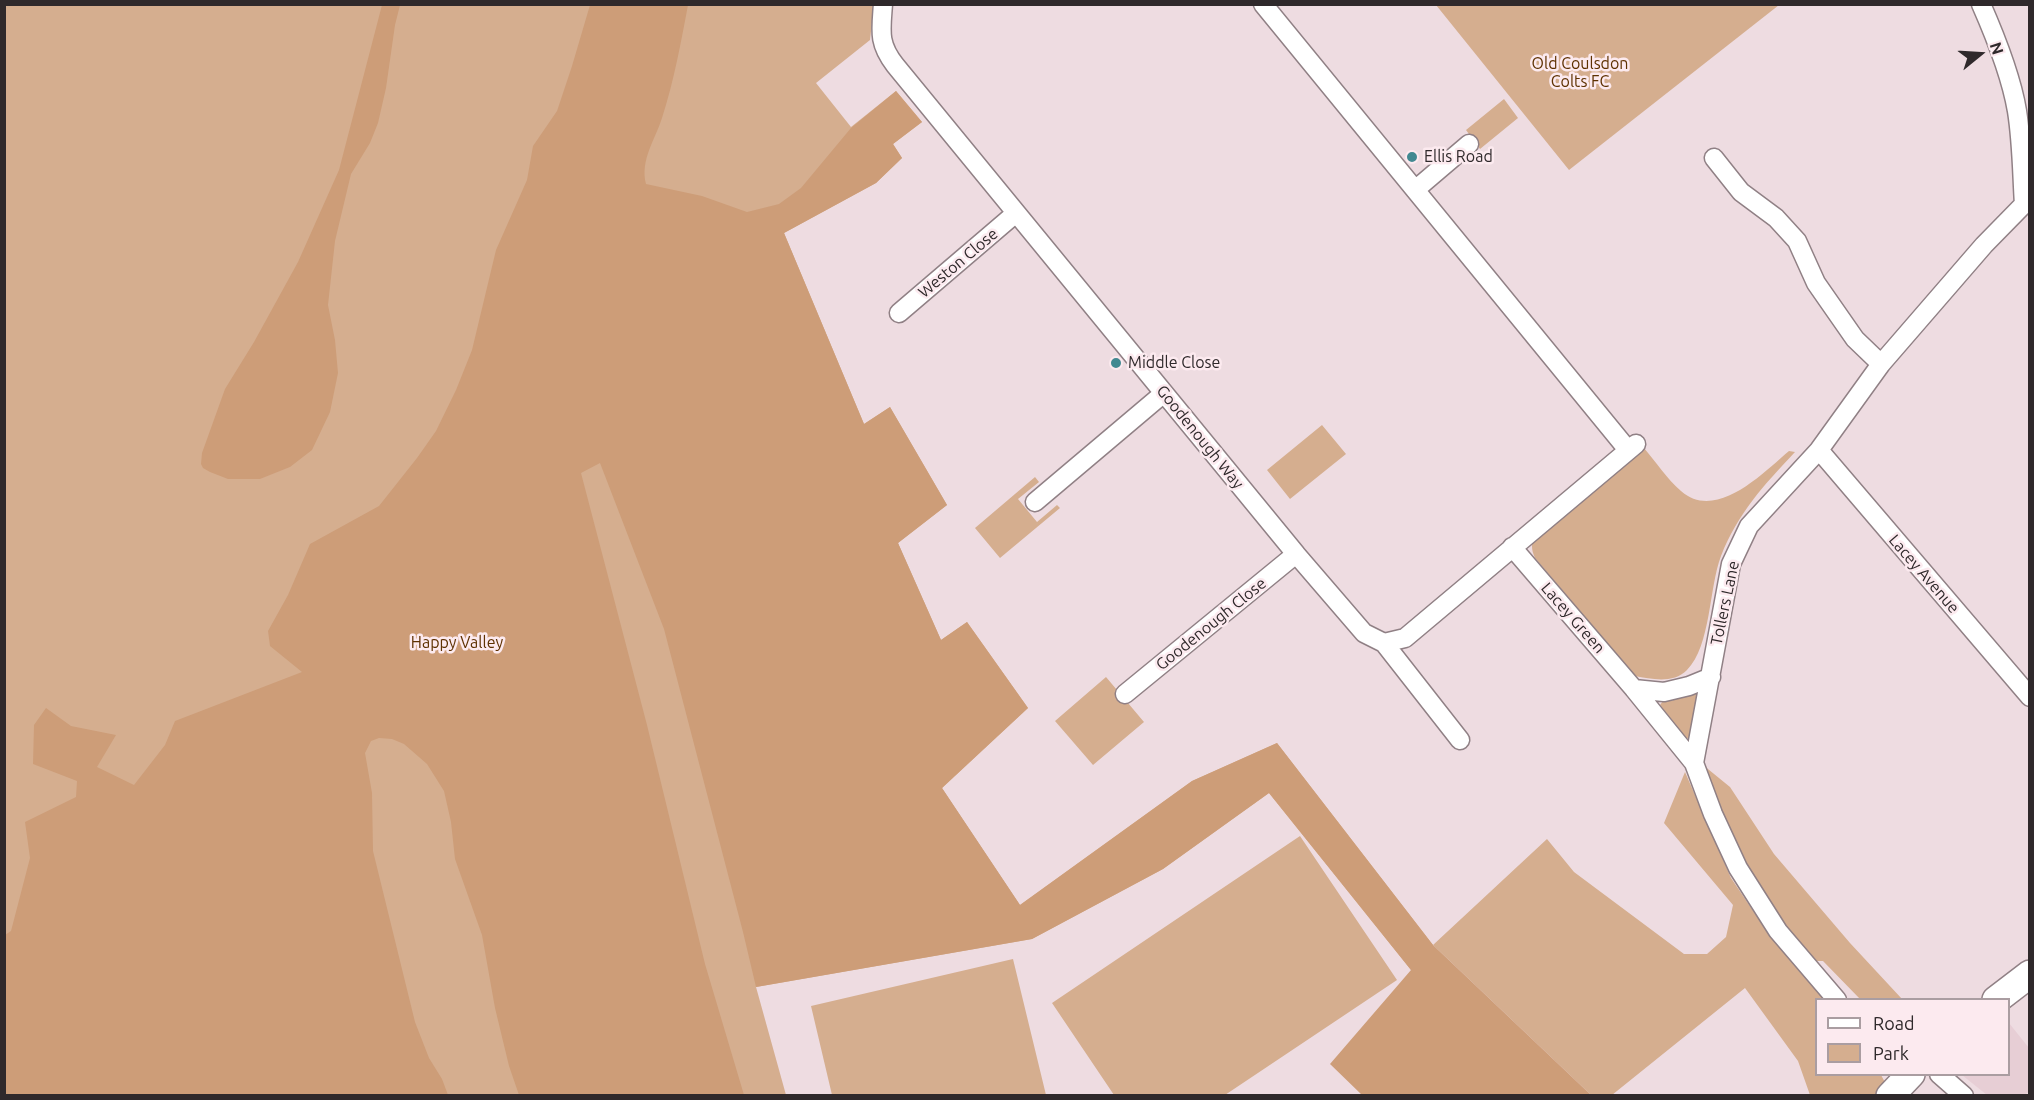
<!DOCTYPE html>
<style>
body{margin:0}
#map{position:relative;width:2034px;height:1100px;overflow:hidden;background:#eedce1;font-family:Ubuntu,sans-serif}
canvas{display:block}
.frame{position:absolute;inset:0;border:6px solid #2f292b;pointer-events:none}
.legend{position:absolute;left:1815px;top:998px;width:195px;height:78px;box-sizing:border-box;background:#fceaef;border:2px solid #aa9da1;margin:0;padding:8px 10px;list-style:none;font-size:18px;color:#2f292b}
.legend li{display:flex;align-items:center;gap:12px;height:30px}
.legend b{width:30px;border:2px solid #aa9da1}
.north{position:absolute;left:1950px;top:24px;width:60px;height:60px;-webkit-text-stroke:4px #fceaef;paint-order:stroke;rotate:72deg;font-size:16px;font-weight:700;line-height:24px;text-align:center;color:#2f292b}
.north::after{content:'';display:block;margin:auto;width:21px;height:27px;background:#2f292b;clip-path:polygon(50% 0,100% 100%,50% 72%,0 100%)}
</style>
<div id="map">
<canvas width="2034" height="1100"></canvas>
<div class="frame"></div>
<ul class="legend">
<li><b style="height:8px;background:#fff"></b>Road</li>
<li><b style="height:16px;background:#d5ae8f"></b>Park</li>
</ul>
<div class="north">N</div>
</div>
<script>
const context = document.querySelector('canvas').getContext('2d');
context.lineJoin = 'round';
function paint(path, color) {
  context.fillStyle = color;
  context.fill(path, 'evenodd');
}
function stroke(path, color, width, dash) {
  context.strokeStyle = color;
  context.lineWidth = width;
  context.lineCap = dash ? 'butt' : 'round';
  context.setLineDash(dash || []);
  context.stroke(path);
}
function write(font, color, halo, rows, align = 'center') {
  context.font = font + ' Ubuntu,sans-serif';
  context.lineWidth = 5;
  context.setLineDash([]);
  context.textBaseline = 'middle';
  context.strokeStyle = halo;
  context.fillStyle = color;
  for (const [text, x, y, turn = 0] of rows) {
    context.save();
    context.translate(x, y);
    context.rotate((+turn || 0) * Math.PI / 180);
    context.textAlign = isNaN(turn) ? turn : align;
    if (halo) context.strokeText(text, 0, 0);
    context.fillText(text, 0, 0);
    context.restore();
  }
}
paint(new Path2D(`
 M2009,1023L2029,1048V1092L2024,1095H1987L1962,1075L2008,1074Z`), '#e7ced5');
paint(new Path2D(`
 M5,4L874,5L870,40L816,83L851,127L896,91L922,122L893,144L902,158L876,183L784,233L864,424L890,407L947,505L898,543L941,640L967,622L1028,708L942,788L1020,905L1192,781L1277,743L1433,945L1547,839L1574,872L1684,954H1707L1726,937L1733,905L1664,823L1685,772L1731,878L1770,936L1826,999L1816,1000V1074L1881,1075L1887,1086L1877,1095H1810L1798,1061L1745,988L1612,1095H1591L1433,945L1411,970L1269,793L1163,869L1032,939L756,987L786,1095L5,1096Z
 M1436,5H1779L1569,170Z
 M1504,99L1518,118L1480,149L1466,130Z
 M1322,425L1346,454L1290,499L1267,470Z
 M1644,448C1656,462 1667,479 1681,491C1716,522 1763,473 1789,451L1795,452C1764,485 1738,513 1721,556C1709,587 1711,646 1687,670C1673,684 1652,679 1635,676L1535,558C1531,549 1531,544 1535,535Z
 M1035,477L1039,482L1018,499L1037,522L1057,505L1060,508L1000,558L975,528Z
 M1106,677L1144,722L1093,765L1055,721Z
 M1695,690L1698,694L1692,738H1686L1660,705L1663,701H1671Z
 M1703,765L1730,787L1774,854L1850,943L1902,999H1860L1823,961H1812L1789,934L1744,866Z
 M1300,836L1397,980L1225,1095H1114L1052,1003Z
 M1013,959L1046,1095H832L811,1006Z`), '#d5ae8f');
paint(new Path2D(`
 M382,5H400L395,25L386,88L378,123L370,143L351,174L335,241L328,305L335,340L338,373L330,412L312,450L290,467L260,479H228L210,472L203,468L201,464L202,453L225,389L254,342L298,262L339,170Z
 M590,5H688C681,42 674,81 662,118C655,140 640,160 646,184L702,196L747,212L779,204L801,188L851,128L896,91L922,122L893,144L902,158L876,183L784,233L864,424L890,407L947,505L898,543L941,640L967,622L1028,708L942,788L1020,905L1192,781L1277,743L1433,945L1591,1095H1362L1330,1064L1411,970L1269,793L1163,869L1032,939L756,987L743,932L664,629L600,463L581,473L647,725L705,964L744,1095H519L509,1066L495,1008L482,935L455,859L451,822L444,791L427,764L404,744L392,739L379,738L371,741L365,753L372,793L373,851L415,1022L429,1058L442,1079L448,1095H5V935L11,931L30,858L25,822L76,797L77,781L33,764L34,725L46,708L71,726L116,735L97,767L134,785L165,745L175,721L302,672L270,646L268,631L288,595L310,544L379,506L417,458L436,431L456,390L472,350L496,250L527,180L533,146L557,111L572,66Z`), '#cd9d78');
const street = new Path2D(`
 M883,4C881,31 878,43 895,65L1296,554L1364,633L1384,643L1460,740
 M1263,4L1628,450
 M1981,4C1996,38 2011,75 2017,111C2022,142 2022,174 2024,205
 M1714,158L1741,192L1776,218L1797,241L1816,283L1855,339L1881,364
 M1415,190L1469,144
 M899,313L1016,213
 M1819,450L2030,697
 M1035,502L1164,393
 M1512,547L1634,689L1694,763
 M1384,643L1405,638L1636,444
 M1634,689L1664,692L1689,686L1711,677
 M1125,694L1296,554
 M1837,1000L1778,931L1738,868L1713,814L1694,763L1731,564L1749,526L1819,450L1881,364L1984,245L2030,198
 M1939,1074L1964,1096`);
const secondary = new Path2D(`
 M1996,1000L2030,974
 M1890,1096L1911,1074`);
stroke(street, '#908085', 21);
stroke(secondary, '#908085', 30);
stroke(street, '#fff', 18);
stroke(secondary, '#fff', 27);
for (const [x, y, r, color] of [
 [1412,157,6,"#428991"],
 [1116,363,6,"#428991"]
]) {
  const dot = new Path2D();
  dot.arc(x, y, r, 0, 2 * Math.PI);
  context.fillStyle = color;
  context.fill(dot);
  stroke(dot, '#fceaef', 2);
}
write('16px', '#5e3101', '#fceaef', [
 ["Old Coulsdon",1580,64],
 ["Colts FC",1580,82],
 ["Happy Valley",457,643]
]);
write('16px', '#2f292b', '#fceaef', [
 ["Ellis Road",1424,157],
 ["Middle Close",1128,363]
], 'left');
write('16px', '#2f292b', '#fceaef', [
 ["Weston Close",958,263,-40],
 ["Goodenough Way",1200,437,51],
 ["Lacey Avenue",1924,574,49],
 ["Tollers Lane",1725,603,-78],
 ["Lacey Green",1573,618,49],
 ["Goodenough Close",1211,624,-39]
]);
</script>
